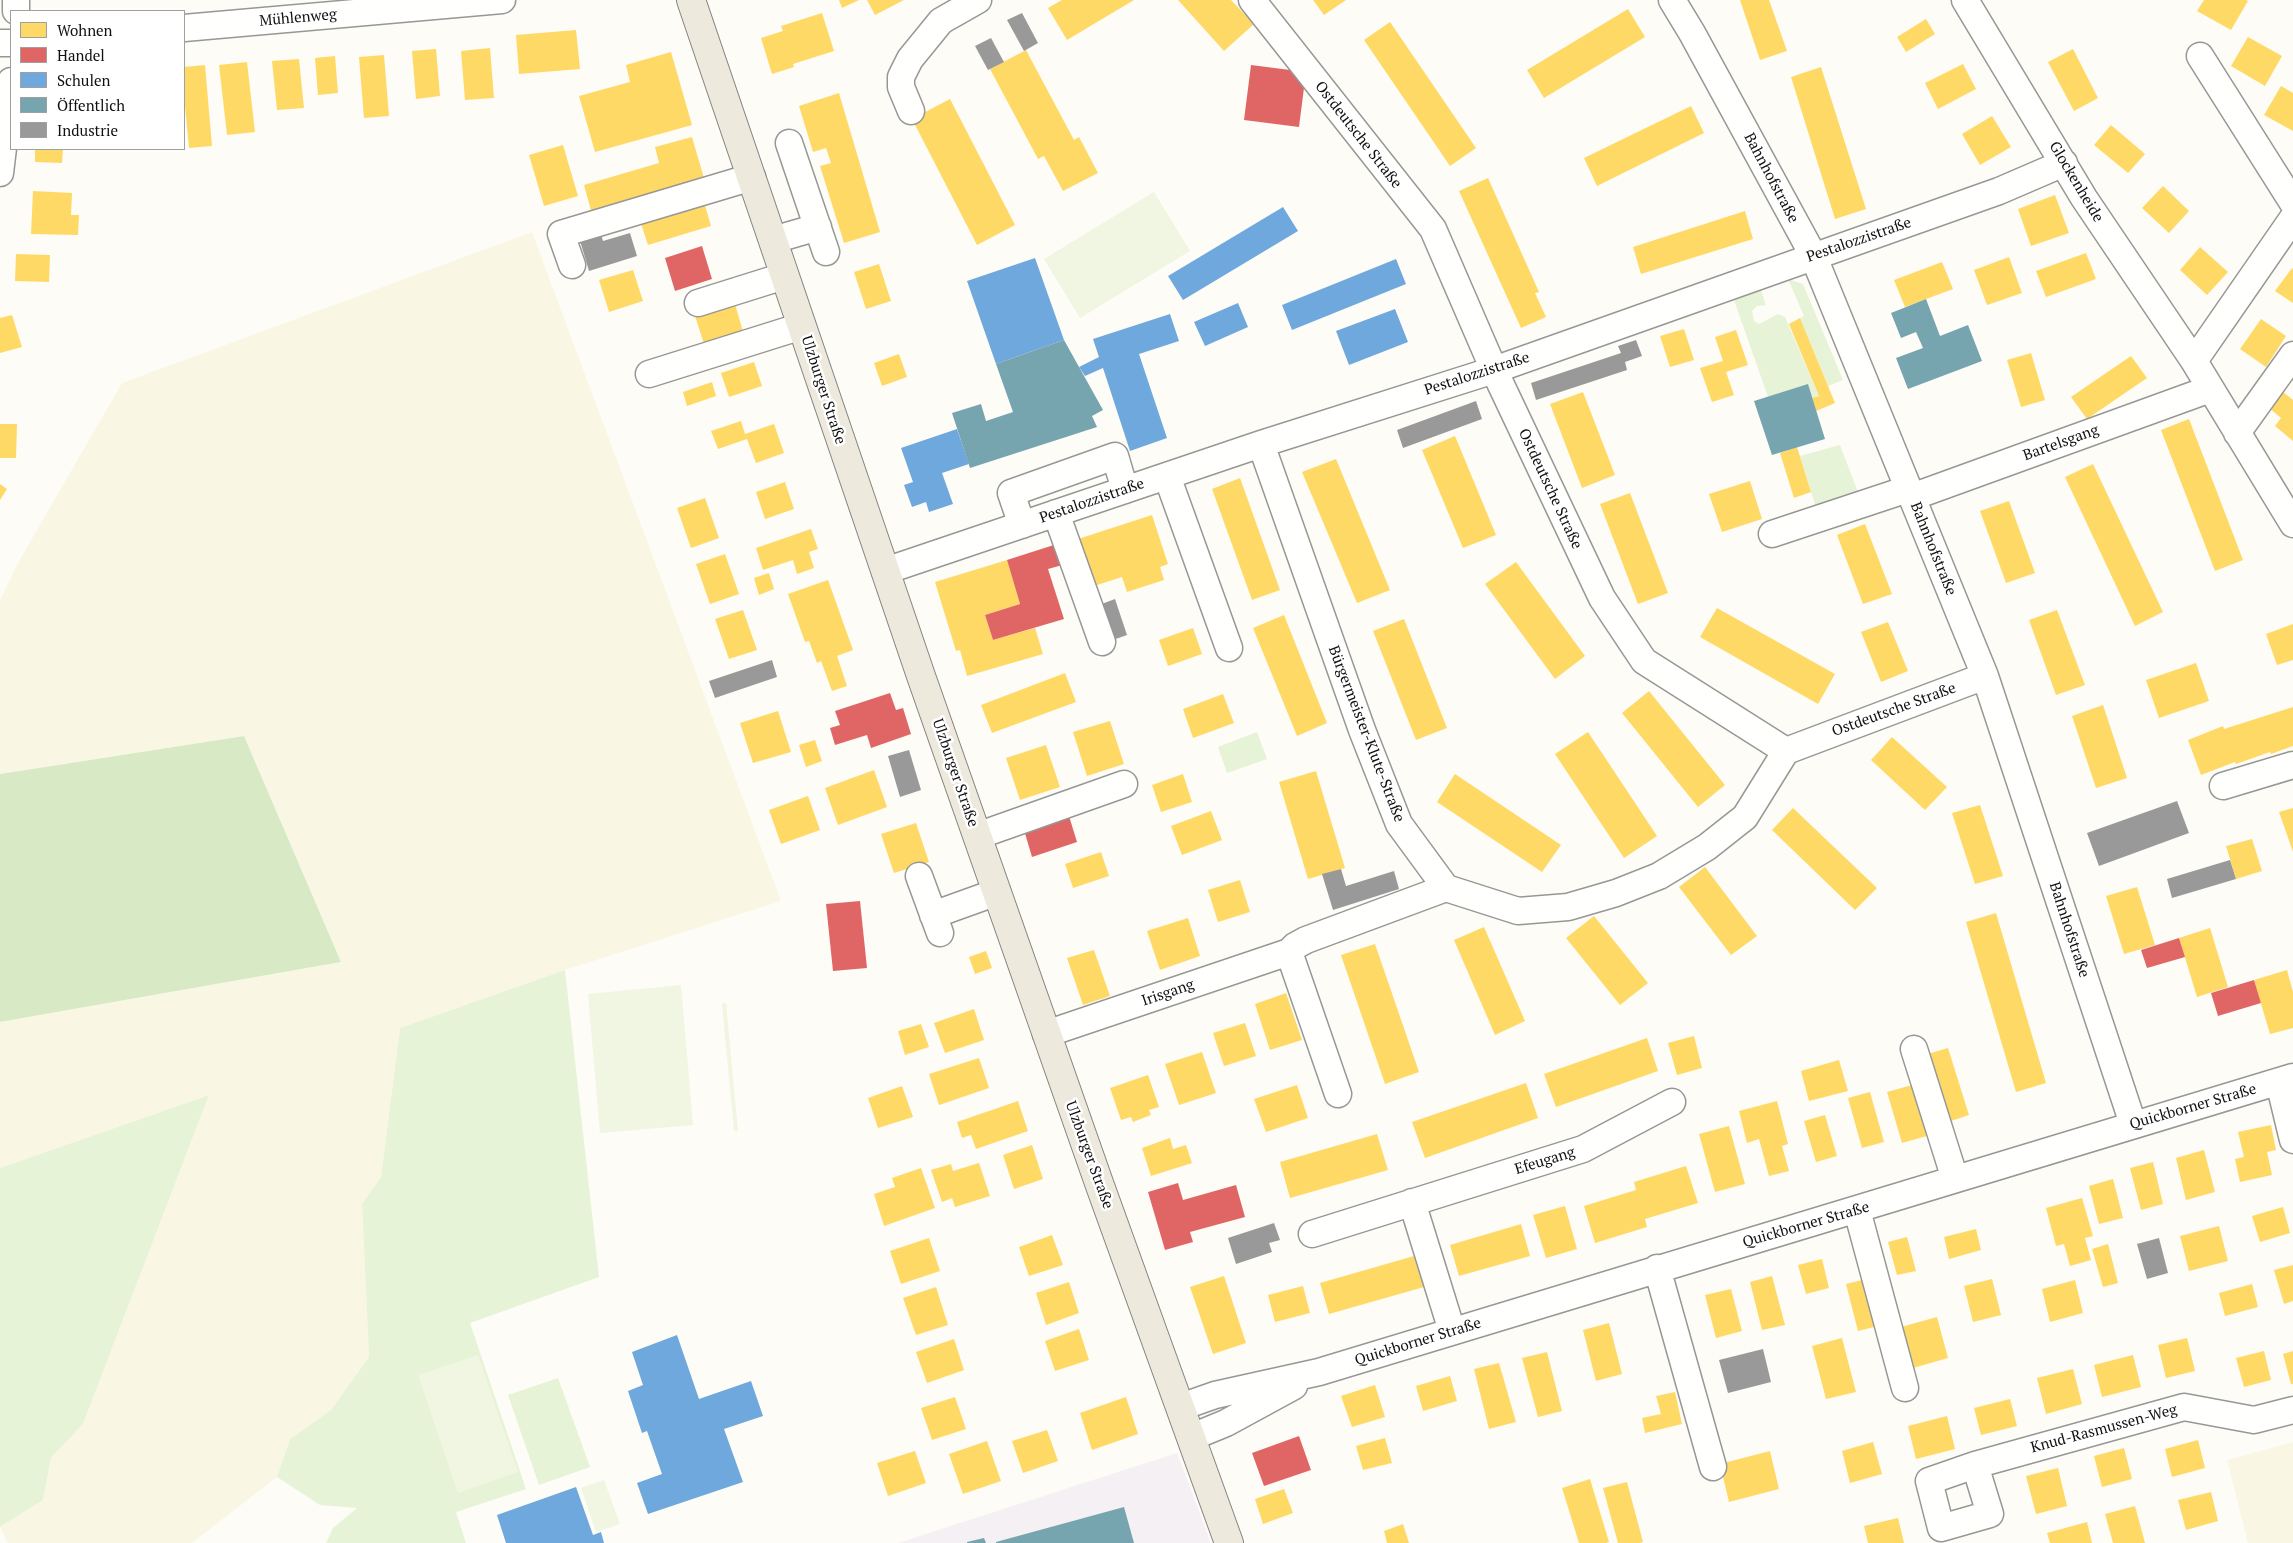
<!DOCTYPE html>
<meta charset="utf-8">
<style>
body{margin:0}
#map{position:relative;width:2293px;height:1543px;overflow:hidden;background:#fdfcf7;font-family:"PT Serif",serif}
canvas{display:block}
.legend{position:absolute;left:10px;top:10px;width:175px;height:140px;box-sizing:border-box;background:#fff;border:1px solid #a0a0a0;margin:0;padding:6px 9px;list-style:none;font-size:15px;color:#111}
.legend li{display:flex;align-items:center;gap:10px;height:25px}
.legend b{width:25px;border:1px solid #a0a0a0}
</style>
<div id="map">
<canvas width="2293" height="1543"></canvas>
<ul class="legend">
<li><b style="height:14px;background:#ffd966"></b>Wohnen</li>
<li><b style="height:14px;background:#e06666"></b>Handel</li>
<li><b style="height:14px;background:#6fa8dc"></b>Schulen</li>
<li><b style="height:14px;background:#76a5af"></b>Öffentlich</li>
<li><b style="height:14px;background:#999"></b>Industrie</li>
</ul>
</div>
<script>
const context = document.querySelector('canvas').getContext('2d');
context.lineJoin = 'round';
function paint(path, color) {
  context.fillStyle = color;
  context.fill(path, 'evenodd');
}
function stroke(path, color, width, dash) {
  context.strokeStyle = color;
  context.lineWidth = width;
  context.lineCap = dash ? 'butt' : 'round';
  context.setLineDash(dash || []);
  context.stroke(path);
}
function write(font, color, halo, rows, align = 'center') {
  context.font = font + ' "PT Serif",serif';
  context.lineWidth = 5;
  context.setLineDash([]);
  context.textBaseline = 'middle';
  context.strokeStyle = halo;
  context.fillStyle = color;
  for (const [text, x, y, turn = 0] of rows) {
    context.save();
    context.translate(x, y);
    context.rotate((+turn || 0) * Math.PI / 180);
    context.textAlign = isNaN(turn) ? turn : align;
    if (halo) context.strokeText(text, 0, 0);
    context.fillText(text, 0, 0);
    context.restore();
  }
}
paint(new Path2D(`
 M1177,1453L1211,1543H898Z`), '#f5f0f3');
paint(new Path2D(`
 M532,232L781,901L565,970L400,1028L381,1177L362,1204L369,1357L331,1410L290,1439L277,1477L192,1543H8L0,1527L43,1500L51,1458L83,1424L209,1095L0,1168V1022L341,962L244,736L0,774V600L19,561L122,383Z
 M2293,1442V1543H2248L2227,1460Z`), '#f9f7e4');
paint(new Path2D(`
 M1788,279L1803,284L1843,380L1828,386L1800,318L1804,316Z
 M1761,290L1766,305L1757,306L1752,311L1754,321L1759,324L1778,314L1785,317L1819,396L1812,398L1768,397L1734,300Z
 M1840,445L1861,500L1818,514L1800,456Z
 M1257,732L1267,759L1227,773L1218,747Z
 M565,970L599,1277L470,1323L526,1489L456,1512L466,1543H326L333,1528L357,1508L320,1505L277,1477L290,1439L331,1410L369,1357L362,1204L381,1177L400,1028Z
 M209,1095L83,1424L51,1458L43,1500L0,1527V1168Z
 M558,1378L590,1467L539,1485L508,1395Z`), '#e7f3d7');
paint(new Path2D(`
 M244,736L341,962L0,1022V774Z`), '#d8eac5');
paint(new Path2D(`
 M1154,192L1190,251L1080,318L1044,259Z
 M681,985L693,1125L600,1133L588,994Z
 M726,1003L738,1131H734L722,1004Z
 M478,1355L518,1472L458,1493L418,1375Z
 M604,1480L620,1524L596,1532L581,1488Z`), '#f0f6e1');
paint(new Path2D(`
 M839,0H859L842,8Z
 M867,0H904L875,15Z
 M1062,0H1134L1067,40L1048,8Z
 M1178,0H1231L1254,24L1224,51Z
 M1313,0H1346L1324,15Z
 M1740,0H1769L1787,51L1760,60Z
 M2204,0H2246L2248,1L2231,30L2197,11Z
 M1628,9L1645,37L1544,98L1527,70Z
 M822,13L834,51L793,64L794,67L772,74L761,38L783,31L781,26Z
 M1926,19L1935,34L1906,52L1897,37Z
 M1390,22L1476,148L1450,166L1364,40Z
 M576,30L580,69L519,74L516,35Z
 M2248,37L2282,56L2265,86L2231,66Z
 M490,48L494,98L465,100L461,51Z
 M436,49L440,96L416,99L412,51Z
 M2073,49L2098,98L2074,111L2048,62Z
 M1026,50L1074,140L1079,137L1098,173L1063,191L1044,156L1038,159L990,69Z
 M671,52L692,125L595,152L579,96L630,82L626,65Z
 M384,55L389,116L364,118L359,57Z
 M335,56L338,93L318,95L315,58Z
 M299,59L304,108L277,110L272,61Z
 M247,62L255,132L227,135L219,65Z
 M1963,64L1976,89L1938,109L1925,83Z
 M205,65L212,146L189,148L184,96V67Z
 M1821,67L1866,209L1835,219L1791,77Z
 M2281,86L2293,93V131L2264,115Z
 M839,93L880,232L844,243L820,166L831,163L826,148L813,152L799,106Z
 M950,99L1015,225L977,245L912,119Z
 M1691,106L1704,133L1597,186L1584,158Z
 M1992,116L2011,147L1980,165L1962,134Z
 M2111,125L2145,154L2128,173L2094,145Z
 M692,137L706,185L593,218L584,185L659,163L655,147Z
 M563,145L578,196L544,206L529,155Z
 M35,149H63L62,163L35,162Z
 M1488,178L1539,292L1535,293L1546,317L1521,328L1459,191Z
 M2163,186L2189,211L2169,233L2142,208Z
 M33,191L72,193L71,215H79L78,235L31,234Z
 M702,195L711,226L648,245L638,214Z
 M2055,195L2069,233L2031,246L2018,209Z
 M1745,211L1753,239L1641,274L1633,247Z
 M2200,247L2228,272L2207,295L2180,270Z
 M2086,253L2096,279L2046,297L2036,271Z
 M16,254L50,255L49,282L15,281Z
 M2009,257L2022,293L1987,305L1974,270Z
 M1942,262L1953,289L1905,307L1894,280Z
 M879,264L891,301L866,309L854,272Z
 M2292,268L2293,269V303L2275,291Z
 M633,270L643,301L609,312L599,280Z
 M735,304L744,335L705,347L695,316Z
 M12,315L22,347L0,353V318Z
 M1800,318L1835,403L1816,411L1812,398L1819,396L1789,324Z
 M2261,319L2286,336L2266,367L2240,349Z
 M1684,329L1694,360L1670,367L1660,336Z
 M1736,330L1748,365L1726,372L1734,395L1712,402L1700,368L1723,361L1715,337Z
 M2031,353L2045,400L2021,407L2007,360Z
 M899,354L907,377L882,386L874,363Z
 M2131,356L2147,378L2087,419L2071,397Z
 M754,362L762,386L729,397L721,373Z
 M712,382L716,396L687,406L683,392Z
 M2276,386L2293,400V441L2275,426L2281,418L2262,402Z
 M1583,392L1615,475L1582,488L1550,404Z
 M2189,419L2243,560L2215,571L2161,430Z
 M741,421L745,434L774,424L784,453L756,463L747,439L718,449L711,431Z
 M0,424H17L16,458H0Z
 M1455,436L1496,535L1463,548L1422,450Z
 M1797,447L1811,492L1794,498L1780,453Z
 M1336,459L1390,590L1357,603L1302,472Z
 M2093,464L2163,612L2135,626L2065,477Z
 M1240,478L1280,590L1252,600L1212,489Z
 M1750,481L1762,519L1722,532L1709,494Z
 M785,482L794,509L765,519L756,492Z
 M0,484L7,489L0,500Z
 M1630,493L1668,593L1638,604L1600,504Z
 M705,498L719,538L691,548L677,508Z
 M2009,501L2035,573L2006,583L1980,511Z
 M1152,515L1168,564L1160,567L1164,580L1127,592L1122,577L1094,586L1078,539Z
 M1865,524L1892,594L1863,604L1837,535Z
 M811,529L818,549L809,552L814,568L797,574L793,560L763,570L756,548Z
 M725,554L739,594L710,604L696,564Z
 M1007,560L1020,604L985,615L993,640L1035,628L1043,654L967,676L960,650L956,651L935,582Z
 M1516,562L1585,656L1555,679L1485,584Z
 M769,573L774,589L759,595L754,578Z
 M828,580L853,650L837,656L847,686L832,691L821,661L817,663L809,641L805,642L788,594Z
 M1717,608L1835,674L1818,704L1700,637Z
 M743,610L757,650L729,659L715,619Z
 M2057,610L2085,685L2056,695L2029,620Z
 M1284,615L1327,723L1297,736L1253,628Z
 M1404,619L1447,728L1416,740L1373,631Z
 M1888,622L1908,671L1881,682L1861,632Z
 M2293,624V660L2277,665L2266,634Z
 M1193,628L1202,654L1168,666L1159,640Z
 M2196,663L2209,701L2159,718L2146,680Z
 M1065,673L1076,702L992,733L981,705Z
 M1649,691L1725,785L1698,807L1622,713Z
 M1223,694L1234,723L1193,738L1183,709Z
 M2103,705L2127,778L2096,788L2072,716Z
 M2293,707V746L2271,754L2270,752L2236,764L2235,762L2201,775L2188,740L2223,726L2224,729Z
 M778,711L791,752L753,763L740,723Z
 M1110,721L1124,764L1087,776L1073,732Z
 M1588,732L1657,836L1624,858L1555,754Z
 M1892,737L1947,787L1925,810L1871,760Z
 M815,740L822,761L806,767L799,745Z
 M1046,745L1060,787L1020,800L1006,758Z
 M874,770L887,807L838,825L825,788Z
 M1316,771L1345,868L1308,879L1279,782Z
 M1183,774L1192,802L1161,812L1152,785Z
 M1455,774L1561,845L1542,872L1437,802Z
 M808,796L820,830L781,844L769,810Z
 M1980,805L2003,876L1975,884L1952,813Z
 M1793,808L1877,888L1855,910L1772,830Z
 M2293,808V852L2279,812Z
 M1211,811L1222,840L1182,855L1171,826Z
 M916,823L929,862L894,873L881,834Z
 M2252,839L2262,871L2236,879L2226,846Z
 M1101,852L1109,876L1073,888L1065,864Z
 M1705,867L1757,936L1731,955L1679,887Z
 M1240,880L1250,912L1218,922L1208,890Z
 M2137,887L2155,945L2124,954L2106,896Z
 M1996,913L2046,1083L2016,1092L1966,922Z
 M1594,916L1648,983L1620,1005L1566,938Z
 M1188,918L1200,956L1160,970L1147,931Z
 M1484,927L1525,1021L1495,1035L1454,940Z
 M2210,928L2228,987L2197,997L2179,938Z
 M1375,944L1419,1072L1385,1084L1341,955Z
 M1094,950L1110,996L1083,1005L1067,958Z
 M986,951L992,968L975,974L969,957Z
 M2287,970L2293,992V1028L2270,1034L2254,980Z
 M1286,993L1302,1040L1270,1050L1255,1004Z
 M974,1009L984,1040L945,1053L934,1023Z
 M1245,1023L1256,1056L1224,1066L1213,1033Z
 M921,1024L929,1047L905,1055L898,1031Z
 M1694,1036L1702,1068L1677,1075L1668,1043Z
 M1647,1038L1658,1071L1556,1107L1544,1074Z
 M1948,1048L1969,1115L1945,1123L1924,1055Z
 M1202,1052L1216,1093L1179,1105L1165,1064Z
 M979,1058L989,1088L939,1105L929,1074Z
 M1839,1060L1848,1091L1809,1101L1801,1071Z
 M1148,1075L1159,1107L1149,1110L1151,1115L1133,1122L1131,1117L1121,1120L1110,1088Z
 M1526,1083L1538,1118L1425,1158L1412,1122Z
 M1297,1085L1308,1118L1266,1132L1254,1099Z
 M1912,1085L1927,1136L1902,1143L1887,1092Z
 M902,1086L913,1117L878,1128L868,1098Z
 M1870,1092L1884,1142L1862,1148L1848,1098Z
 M1018,1101L1028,1131L976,1149L971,1135L962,1138L957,1122Z
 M1777,1101L1788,1144L1782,1146L1789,1171L1769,1176L1759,1139L1747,1143L1739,1111Z
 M1825,1115L1837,1156L1816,1162L1804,1121Z
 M2271,1125L2276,1150L2267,1152L2272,1175L2240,1182L2235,1159L2244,1157L2238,1132Z
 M1729,1126L1745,1184L1715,1192L1699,1134Z
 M1377,1134L1388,1170L1290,1198L1280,1162Z
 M1170,1138L1173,1149L1186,1145L1192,1163L1151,1176L1142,1148Z
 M1032,1145L1043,1179L1014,1189L1003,1155Z
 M2204,1150L2215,1192L2186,1200L2176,1158Z
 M2153,1162L2163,1204L2141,1210L2130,1168Z
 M979,1163L990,1196L955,1207L952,1198L942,1202L931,1170L951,1164L953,1171Z
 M1686,1166L1698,1203L1645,1219L1647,1227L1595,1243L1584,1206L1636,1190L1634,1182Z
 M921,1168L935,1208L884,1226L874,1194L895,1187L892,1178Z
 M2113,1179L2123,1218L2099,1224L2089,1186Z
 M2082,1198L2093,1236L2085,1238L2091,1260L2070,1266L2064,1244L2056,1246L2046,1208Z
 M1565,1206L1577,1249L1546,1258L1533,1215Z
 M2283,1207L2290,1233L2260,1242L2252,1216Z
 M1521,1224L1530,1256L1459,1276L1450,1245Z
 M2219,1226L2228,1261L2189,1271L2180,1236Z
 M1976,1229L1981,1250L1949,1259L1944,1237Z
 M1052,1235L1063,1265L1029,1276L1019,1247Z
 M1907,1237L1916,1271L1897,1275L1888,1242Z
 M929,1238L940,1271L901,1284L890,1251Z
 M2108,1244L2118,1283L2103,1287L2092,1249Z
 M1414,1256L1424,1287L1329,1314L1320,1283Z
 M1822,1259L1829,1288L1806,1294L1798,1265Z
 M2293,1265V1301L2284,1304L2274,1270Z
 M1224,1276L1246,1343L1213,1354L1190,1287Z
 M1772,1276L1785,1325L1762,1330L1750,1282Z
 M1874,1277L1886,1324L1858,1331L1846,1284Z
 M1992,1279L2001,1315L1973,1322L1964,1286Z
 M2075,1280L2083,1313L2050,1322L2042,1289Z
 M1069,1282L1079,1313L1046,1325L1036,1293Z
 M2252,1284L2258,1307L2225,1316L2219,1293Z
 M1303,1286L1310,1313L1275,1322L1268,1295Z
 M936,1287L948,1325L916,1335L903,1298Z
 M1731,1289L1742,1331L1716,1338L1705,1295Z
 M1937,1317L1948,1358L1913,1368L1901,1327Z
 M1609,1323L1622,1374L1596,1381L1583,1330Z
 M1079,1329L1089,1360L1055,1371L1045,1341Z
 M1842,1338L1856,1392L1826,1399L1812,1346Z
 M2187,1338L2195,1371L2166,1378L2158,1345Z
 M954,1339L964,1370L927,1383L916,1352Z
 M2264,1351L2271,1380L2244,1387L2236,1358Z
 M2293,1351V1384H2291L2283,1354Z
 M1547,1352L1562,1411L1538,1417L1522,1358Z
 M2133,1355L2141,1387L2102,1397L2094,1365Z
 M1499,1363L1516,1422L1489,1429L1474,1369Z
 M2073,1369L2082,1404L2046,1414L2037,1378Z
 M1450,1376L1457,1401L1423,1411L1416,1386Z
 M1375,1385L1385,1417L1352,1427L1341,1396Z
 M1675,1392L1682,1424L1645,1433L1642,1418L1661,1414L1656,1396Z
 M955,1397L966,1429L932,1440L921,1408Z
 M1126,1397L1138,1434L1092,1450L1080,1413Z
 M2010,1399L2017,1426L1981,1435L1974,1408Z
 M1947,1416L1955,1449L1916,1459L1908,1426Z
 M1047,1430L1058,1461L1023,1473L1012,1441Z
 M1385,1438L1392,1463L1363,1470L1356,1446Z
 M2198,1440L2205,1468L2172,1477L2165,1449Z
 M987,1441L1001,1481L963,1494L949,1454Z
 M1873,1442L1882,1474L1850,1483L1842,1451Z
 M2124,1448L2132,1479L2102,1487L2094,1456Z
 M915,1451L926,1483L888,1496L877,1463Z
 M1770,1451L1779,1489L1729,1502L1720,1464Z
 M2058,1468L2067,1506L2036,1514L2026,1476Z
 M1590,1479L1609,1542L1606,1543H1579L1562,1488Z
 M1627,1482L1643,1542L1640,1543H1618L1603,1488Z
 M1284,1489L1293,1513L1263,1524L1255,1499Z
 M2211,1492L2218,1521L2186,1530L2178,1500Z
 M2135,1506L2145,1543H2113L2105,1514Z
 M1898,1518L1904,1543H1868L1864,1526Z
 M2087,1522L2092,1543H2050L2047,1533Z
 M1403,1524L1409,1543H1387L1384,1531Z`), '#ffd966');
paint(new Path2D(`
 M1251,65L1306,72L1299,127L1244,120Z
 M702,246L712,279L675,291L665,258Z
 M1060,543L1066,564L1048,569L1064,619L993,640L985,615L1020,604L1007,560Z
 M890,693L896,710L903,708L911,734L871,748L867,735L835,745L830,728L840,725L835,711Z
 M1069,816L1077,842L1032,857L1024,830Z
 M860,901L867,968L833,971L826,904Z
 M2179,938L2185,957L2147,968L2141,950Z
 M2254,980L2261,1003L2218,1016L2211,993Z
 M1178,1183L1183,1200L1236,1185L1245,1217L1190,1232L1193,1242L1165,1250L1148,1192Z
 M1299,1436L1311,1470L1264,1486L1252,1453Z`), '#e06666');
paint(new Path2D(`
 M1283,207L1298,231L1183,300L1168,276Z
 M1035,258L1064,340L996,364L967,281Z
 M1396,259L1406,284L1292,330L1282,305Z
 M1238,303L1248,327L1205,346L1194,322Z
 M1395,309L1408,342L1349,365L1336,331Z
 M1170,314L1179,341L1139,354L1167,438L1130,451L1103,368L1085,376L1079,367L1099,357L1093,339Z
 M957,429L969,464L942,473L953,504L929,512L926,502L912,507L904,485L913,482L901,448Z
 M677,1335L699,1399L751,1381L763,1416L724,1429L743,1482L648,1514L637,1483L662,1474L647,1431L642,1433L628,1391L643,1385L632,1352Z
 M576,1487L593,1535L601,1532L604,1543H506L497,1515Z`), '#6fa8dc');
paint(new Path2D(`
 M1926,299L1940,336L1968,325L1982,361L1908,389L1896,358L1923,348L1916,332L1901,338L1891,313Z
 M1064,340L1103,410L1092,416L1097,427L970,468L952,413L981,404L986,421L1013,412L996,364Z
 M1808,384L1825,439L1772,455L1754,401Z
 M1124,1507L1134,1543H996V1542Z
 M984,1538L986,1543H967V1542Z`), '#76a5af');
paint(new Path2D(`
 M1022,13L1038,43L1024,51L1007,20Z
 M991,38L1004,62L988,70L975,46Z
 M599,228L603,241L630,233L637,256L589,271L578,234Z
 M1636,340L1642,356L1625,362L1627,370L1536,400L1531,383L1621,353L1618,346Z
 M1476,401L1482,419L1403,448L1397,430Z
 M1115,599L1127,635L1110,641L1099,605Z
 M772,660L777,677L715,698L709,681Z
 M909,750L921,790L900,797L888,756Z
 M2177,801L2189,833L2099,866L2087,833Z
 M2230,860L2236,879L2172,898L2167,879Z
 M1341,869L1346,886L1394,871L1399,889L1333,910L1322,874Z
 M1274,1223L1280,1240L1269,1243L1272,1252L1236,1264L1228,1238Z
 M2159,1238L2168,1273L2147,1279L2137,1244Z
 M1763,1349L1771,1382L1728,1393L1719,1360Z`), '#999');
const minor = new Path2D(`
 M1252,0L1433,229L1494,370L1602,598L1644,661L1786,751L1985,676
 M1672,0L1692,33L1813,255L1985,676L2133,1124
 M1965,0L2084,198L2194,361L2293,524
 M16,11V0
 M184,28L502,0
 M0,43H11
 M2200,56L2293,203
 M911,111L901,87V77L910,59L941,21L978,0
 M789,143L826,252
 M0,173L11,81
 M773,240L818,227
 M572,265L561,234L752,177
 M698,303L784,276
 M2194,361L2293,218
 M649,374L802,326
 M2237,433L2293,355
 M1261,444L1362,730L1399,824L1446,888L1518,911L1568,907L1616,893L1659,876L1707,847L1745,817L1786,751
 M1167,476L1229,648
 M1912,497L2210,389
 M1056,513L1102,642
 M1022,525L1011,493L1115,456L1125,490
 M1772,534L1908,489
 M885,571L1261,444L1494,370L1999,191L2064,163
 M2223,786L2293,765
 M977,836L1124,784
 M919,876L940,933
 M933,915L997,892
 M1289,952L1338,1094
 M1046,1034L1289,952L1295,946L1306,940L1446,888
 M1914,1049L1955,1179
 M2279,1082L2293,1140
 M1412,1202L1452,1331
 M1857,1210L1905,1388
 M1312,1234L1583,1149L1672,1102
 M1657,1268L1713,1467
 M1181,1407L1215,1395L1319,1372L2293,1077
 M1192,1437L1226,1423L1294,1386
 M1975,1465L1990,1514L1941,1528L1929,1481L1975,1465L2184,1407L2254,1420L2293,1410`);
const major = new Path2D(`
 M691,0L921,676L1099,1183L1229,1543`);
stroke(minor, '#979795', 29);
stroke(major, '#858482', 30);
stroke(minor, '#fffffe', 26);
stroke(major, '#ede9dc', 28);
write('15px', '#111', '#fff', [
 ["Mühlenweg",298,18,-5],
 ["Ostdeutsche Straße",1358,135,52],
 ["Bahnhofstraße",1771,178,62],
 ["Glockenheide",2076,182,59],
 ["Pestalozzistraße",1859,240,-19],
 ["Pestalozzistraße",1477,374,-18],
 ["Ulzburger Straße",823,390,72],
 ["Bartelsgang",2061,443,-20],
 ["Ostdeutsche Straße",1550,489,65],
 ["Pestalozzistraße",1092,501,-19],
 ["Bahnhofstraße",1933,549,68],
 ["Ostdeutsche Straße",1894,710,-20],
 ["Bürgermeister-Klute-Straße",1366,734,69],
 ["Ulzburger Straße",955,773,71],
 ["Bahnhofstraße",2069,930,72],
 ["Irisgang",1168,993,-19],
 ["Quickborner Straße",2193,1107,-16],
 ["Ulzburger Straße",1089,1155,70],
 ["Efeugang",1545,1161,-17],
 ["Quickborner Straße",1806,1225,-16],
 ["Quickborner Straße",1418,1342,-17],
 ["Knud-Rasmussen-Weg",2104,1429,-15]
]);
</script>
